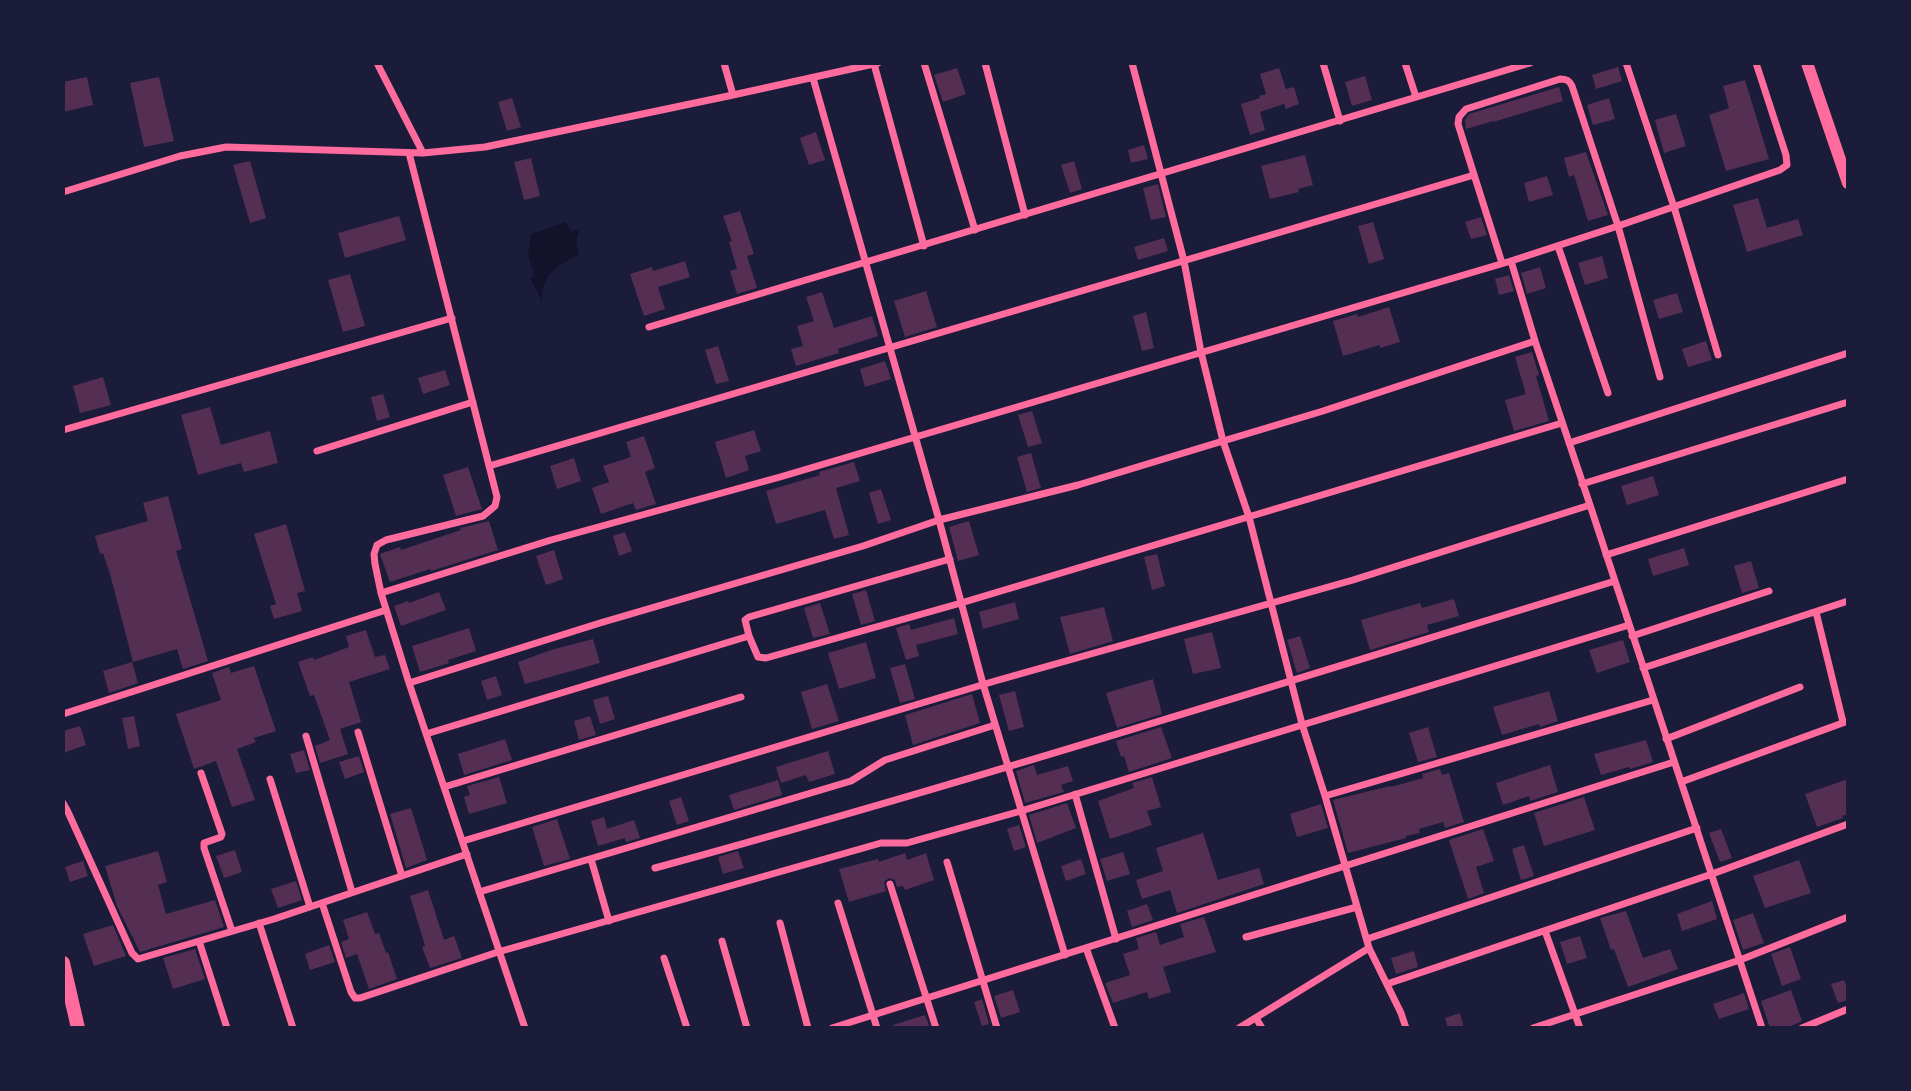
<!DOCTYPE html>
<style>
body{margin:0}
#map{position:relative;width:1911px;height:1091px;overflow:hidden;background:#1b1b3a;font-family:"Alegreya Sans",sans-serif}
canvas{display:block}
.frame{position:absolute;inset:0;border:65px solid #1b1b3a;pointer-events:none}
</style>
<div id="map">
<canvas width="1911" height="1091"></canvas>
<div class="frame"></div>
</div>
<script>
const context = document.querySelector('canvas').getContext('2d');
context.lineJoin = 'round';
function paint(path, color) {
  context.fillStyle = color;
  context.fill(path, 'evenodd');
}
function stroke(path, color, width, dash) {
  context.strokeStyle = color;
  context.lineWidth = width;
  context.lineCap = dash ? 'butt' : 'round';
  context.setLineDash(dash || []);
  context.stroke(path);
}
paint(new Path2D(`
 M566,222L571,232L579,229L576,242L579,254C556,268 543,271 542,300L530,278L535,276L528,256L531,234Z`), '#12122b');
paint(new Path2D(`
 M1618,67L1622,81L1596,89L1592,75Z
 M957,68L966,94L943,102L934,75Z
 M1279,68L1286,89L1294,87L1299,104L1286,109L1284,104L1260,112L1265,130L1250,135L1241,104L1260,98L1259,96L1266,94L1260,74Z
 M1365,76L1372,100L1352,106L1345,82Z
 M87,77L93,105L63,112V82Z
 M159,77L174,141L144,147L130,83Z
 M1745,80L1769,159L1726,171L1709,115L1729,108L1723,86Z
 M1559,87L1563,101L1493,122V121L1466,129L1465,120L1469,114Z
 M512,98L521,127L507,131L498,102Z
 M1609,98L1615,119L1593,125L1587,105Z
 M1676,114L1686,146L1664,153L1655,120Z
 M816,132L825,160L809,165L800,138Z
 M1144,145L1148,159L1131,163L1128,150Z
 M1586,152L1608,215L1588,221L1574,175L1569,177L1564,158Z
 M1305,155L1313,185L1298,189L1299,192L1270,199L1261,166Z
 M531,158L540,196L524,200L514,162Z
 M250,161L266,218L250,223L233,165Z
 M1074,161L1082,189L1070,193L1061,165Z
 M1547,176L1553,195L1529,202L1524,183Z
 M1158,184L1166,217L1151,220L1143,188Z
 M1758,198L1767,228L1798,219L1803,235L1747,252L1733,205Z
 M740,211L754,254L747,256L757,288L737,294L730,271L737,269L729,242L732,241L723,216Z
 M399,216L406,240L345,258L338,233Z
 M1481,217L1487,235L1471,239L1465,222Z
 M1373,222L1384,259L1369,264L1358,226Z
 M1164,238L1168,251L1138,260L1134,247Z
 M1602,256L1608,278L1585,285L1578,263Z
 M685,261L690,277L658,287L665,309L644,316L630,274L652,267L653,271Z
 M1540,267L1546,288L1527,294L1521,273Z
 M350,274L365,326L343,332L328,280Z
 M1509,275L1514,291L1499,295L1495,279Z
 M926,291L937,327L905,337L894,301Z
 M822,292L834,328L872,316L878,336L838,349L839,353L796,366L791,349L803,346L797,326L814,321L806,297Z
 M1677,293L1683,312L1659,319L1653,300Z
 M1389,307L1400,342L1380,348V345L1343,356L1333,321L1357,314L1358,317Z
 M1146,312L1154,348L1142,351L1133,316Z
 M1706,341L1712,360L1688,367L1682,349Z
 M718,346L729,381L716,384L705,350Z
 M1532,352L1539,375L1536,376L1549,421L1514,431L1505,400L1526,394L1515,357Z
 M885,361L891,379L865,387L860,369Z
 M445,370L450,385L423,394L418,378Z
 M103,377L111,405L80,413L73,386Z
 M383,394L390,417L377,421L371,397Z
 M210,407L221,445L270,431L278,463L244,472L241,463L198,475L181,415Z
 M1032,411L1042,443L1028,447L1018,415Z
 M754,430L761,451L745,456L749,470L726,478L715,442Z
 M644,436L655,468L645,472L656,504L636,510L633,503L601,514L592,488L609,482L603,466L631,457L626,442Z
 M1031,453L1041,488L1027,492L1017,457Z
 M574,458L581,481L557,489L550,466Z
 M854,462L860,481L836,488L849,535L834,539L825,510L776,524L766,491L820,475L819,472Z
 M468,467L482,509L456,516L443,475Z
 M1653,476L1659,495L1627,505L1621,486Z
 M881,489L891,520L878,524L869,493Z
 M168,496L182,549L176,551L208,661L183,669L177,649L133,662L110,574L103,553L100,554L95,536L148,521L143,503Z
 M489,521L498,550L431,571L430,569L390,582L380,554L400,547L401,550L461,530L460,528Z
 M969,521L979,555L958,561L949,527Z
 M286,524L305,591L297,593L302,611L274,619L270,606L276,604L254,534Z
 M625,532L632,551L619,556L613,536Z
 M1684,548L1689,565L1653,576L1648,559Z
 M554,550L563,579L546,585L536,556Z
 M1157,554L1165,586L1152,590L1144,557Z
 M1751,561L1759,588L1742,593L1734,566Z
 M866,590L875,621L861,625L852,594Z
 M439,592L446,610L401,626L394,606L408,601L409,603Z
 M1454,599L1459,616L1427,625L1429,632L1370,650L1361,620L1420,603L1422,608Z
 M1015,602L1019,619L983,629L979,612Z
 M820,603L830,634L813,638L804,608Z
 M1104,607L1113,641L1070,654L1060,617Z
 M954,618L958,634L916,645L919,656L906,660L896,628L909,624L911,630Z
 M469,628L476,651L448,660L449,663L420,672L412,646Z
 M366,630L375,657L385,655L390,669L349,682L361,722L340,729L348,754L320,763L315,746L330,740L314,695L310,696L298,662L313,657L314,660L349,647L346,636Z
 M1212,632L1221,668L1193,674L1184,639Z
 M1300,636L1310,668L1297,673L1287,640Z
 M593,639L600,663L525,684L518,662L551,650Z
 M1623,640L1630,662L1597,673L1589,650Z
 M866,642L876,678L839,689L828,653Z
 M132,662L138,683L109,693L103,671Z
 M905,664L915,699L900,703L890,668Z
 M254,666L276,731L254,738L256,742L237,749L255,800L232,807L216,761L194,769L176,714L221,700L212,673L229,667L231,673Z
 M496,676L502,695L487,700L481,681Z
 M1153,679L1162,714L1117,728L1106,693Z
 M827,684L839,721L812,729L801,692Z
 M1015,691L1024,727L1009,731L999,695Z
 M1549,691L1558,721L1540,727L1539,724L1502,735L1493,707Z
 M972,694L980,723L913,745L905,715Z
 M608,696L615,719L600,724L593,700Z
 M134,716L140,746L128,749L122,718Z
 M590,716L596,735L579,740L574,721Z
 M80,726L86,745L63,753V731Z
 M1161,727L1172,758L1129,772L1124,756L1121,757L1116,741Z
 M1428,727L1437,757L1418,762L1409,733Z
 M505,739L512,760L464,775L458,754Z
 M1646,740L1653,762L1630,769L1629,767L1601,775L1594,754Z
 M304,750L310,770L296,773L290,754Z
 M828,751L835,774L809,782L806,775L781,783L776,767Z
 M359,756L364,772L345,779L339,762Z
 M1034,765L1037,775L1068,766L1073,781L1061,785L1064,792L1025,803L1016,771Z
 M1550,765L1558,792L1530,801L1529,796L1503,805L1496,783Z
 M1440,769L1442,775L1449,773L1464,822L1445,828L1443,822L1419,829L1420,833L1406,836V838L1348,853L1333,800L1390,786L1391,787L1423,778L1422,774Z
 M499,777L507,803L469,814L464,797L470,795L467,786Z
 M1152,777L1161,807L1147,811L1152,825L1110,839L1098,801L1134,788L1132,783Z
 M1848,779V814L1842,816L1843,818L1817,827L1805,794Z
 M778,780L782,795L734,810L729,795Z
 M681,797L689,821L677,825L669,801Z
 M1584,797L1595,830L1544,846L1534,813Z
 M1067,803L1076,828L1037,843L1029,815Z
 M1321,804L1328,828L1297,837L1290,814Z
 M411,808L427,860L406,868L390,814Z
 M604,817L607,829L634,820L640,838L626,842L625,838L598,846L591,821Z
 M557,819L570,859L544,866L532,827Z
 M1019,825L1026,847L1014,851L1007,829Z
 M1483,829L1494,861L1476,867L1484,893L1468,899L1449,840Z
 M1721,829L1732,858L1720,862L1709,833Z
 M1203,833L1218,880L1259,868L1264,884L1177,913L1170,890L1142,899L1136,880L1163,871L1156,848Z
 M1524,845L1534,876L1521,880L1512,849Z
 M235,850L242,872L224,878L216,856Z
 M158,851L167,882L158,885L166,914L215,900L224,927L140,952L117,906L105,866Z
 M738,851L744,868L723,874L718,857Z
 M1123,852L1130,874L1107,881L1100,859Z
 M905,853L907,860L926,853L934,880L905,890L903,886L897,887L895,880L889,878L884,882L886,891L849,902L839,869L878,859L879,862Z
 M1081,859L1086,874L1066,881L1061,866Z
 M1799,860L1811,893L1765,908L1753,876Z
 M83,861L88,876L70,882L65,867Z
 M296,881L302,900L278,908L271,889Z
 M428,890L444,940L454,936L462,958L430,968L422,947L425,946L410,896Z
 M1712,901L1717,919L1682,931L1677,914Z
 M1147,904L1153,920L1132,927L1127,911Z
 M1626,911L1643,958L1670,949L1678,969L1628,987L1614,949L1611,950L1600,918Z
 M367,912L375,934L379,933L386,953L388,952L397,979L369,989L357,954L346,958L341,942L349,939L343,920Z
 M1753,913L1764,943L1743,950L1733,920Z
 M1204,917L1216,952L1163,967L1171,992L1149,999L1147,992L1113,1003L1105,983L1130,975L1123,954L1139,949L1136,938L1156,932L1160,945L1184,937L1180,924Z
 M113,925L126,956L94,966L83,934Z
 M1580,936L1587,958L1567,964L1560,942Z
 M329,945L335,962L310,970L305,954Z
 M1790,947L1801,979L1782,986L1771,954Z
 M195,949L205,979L173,989L163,958Z
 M1414,951L1418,967L1396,974L1391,958Z
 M1844,980L1848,990V1000L1838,1003L1831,984Z
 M1013,990L1020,1012L1001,1018L994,996Z
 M1791,990L1802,1021L1787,1028H1770L1761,1001Z
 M1744,993L1749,1009L1719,1019L1713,1004Z
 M982,999L989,1024L982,1026L974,1002Z
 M1460,1013L1464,1028H1448L1445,1018Z
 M925,1015L930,1028H893V1025Z`), '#542f53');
stroke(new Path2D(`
 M377,63L423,153
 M724,63L733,95
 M924,63L975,230
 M985,63L1025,215
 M1132,63L1184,261L1201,352L1223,441L1249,517L1302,724L1325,796
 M1323,63L1340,121
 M1405,63L1416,97
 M1626,63L1674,207L1718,355
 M874,64L924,246
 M813,78L939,520L983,684L1065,955
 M409,153L497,497L495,506L483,516L386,540L377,545L374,554L375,564L381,593L409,683L525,1028
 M63,192L180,156L226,147L423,153L485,147L733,95L878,63
 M1558,246L1608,393
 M1511,261L1535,341L1590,505
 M1502,263L1458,124L1459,117L1466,109L1560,79C1566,79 1569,80 1572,86L1618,226L1660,377
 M649,327L1530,63
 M63,430L452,318
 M1569,443L1848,353
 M317,451L473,402
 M489,466L1474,175
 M1582,484L1848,402
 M1606,555L1848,479
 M381,593L551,540L780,477L1511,261L1618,226L1780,170L1787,165L1786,155L1756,63
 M1816,612L1843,722
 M749,636L745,620L749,617L950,559
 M1632,636L1769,591
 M1643,668L1848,601
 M409,683L600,623L863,546L939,520L1078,485L1223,441L1323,411L1535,341
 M63,714L386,610
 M358,732L402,876
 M426,734L749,636L758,657L766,658L961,603L1562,423
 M306,736L352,892
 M1666,739L1800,687
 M201,773L222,834L221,837L204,843V848L232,931
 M270,779L310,907
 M1681,782L1848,721
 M444,787L741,697
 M1075,794L1116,939
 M63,803L68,812L132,953L138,959L274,919L467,854
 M463,841L995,681L1353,580L1590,505L1762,1028
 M591,859L609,921
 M947,862L997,1028
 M655,868C977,780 1295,679 1615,581
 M890,884L936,1028
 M479,892L851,781L885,760L995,725
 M322,903L351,992L355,998H360L498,952L881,843H907L1021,811L1629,625
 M838,903L877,1028
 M259,923L293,1028
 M780,923L808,1028
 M1545,931L1580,1028
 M1246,937L1357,907
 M1367,939L1697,828
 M199,941L227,1028
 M722,941L747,1028
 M1086,948L1115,1028
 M664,958L687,1028
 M1387,984L1712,874L1848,824
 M1256,1018L1262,1028
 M832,1028L1674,762
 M1239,1028L1369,948
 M1406,1028L1401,1013L1369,948L1325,796L1653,700
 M1533,1028L1740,960L1848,917
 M1802,1028L1848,1009`), '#ff6b9d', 7);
stroke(new Path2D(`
 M1807,63L1848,183`), '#ff6b9d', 12);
stroke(new Path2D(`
 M63,963L78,1028`), '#ff6b9d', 14);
</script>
